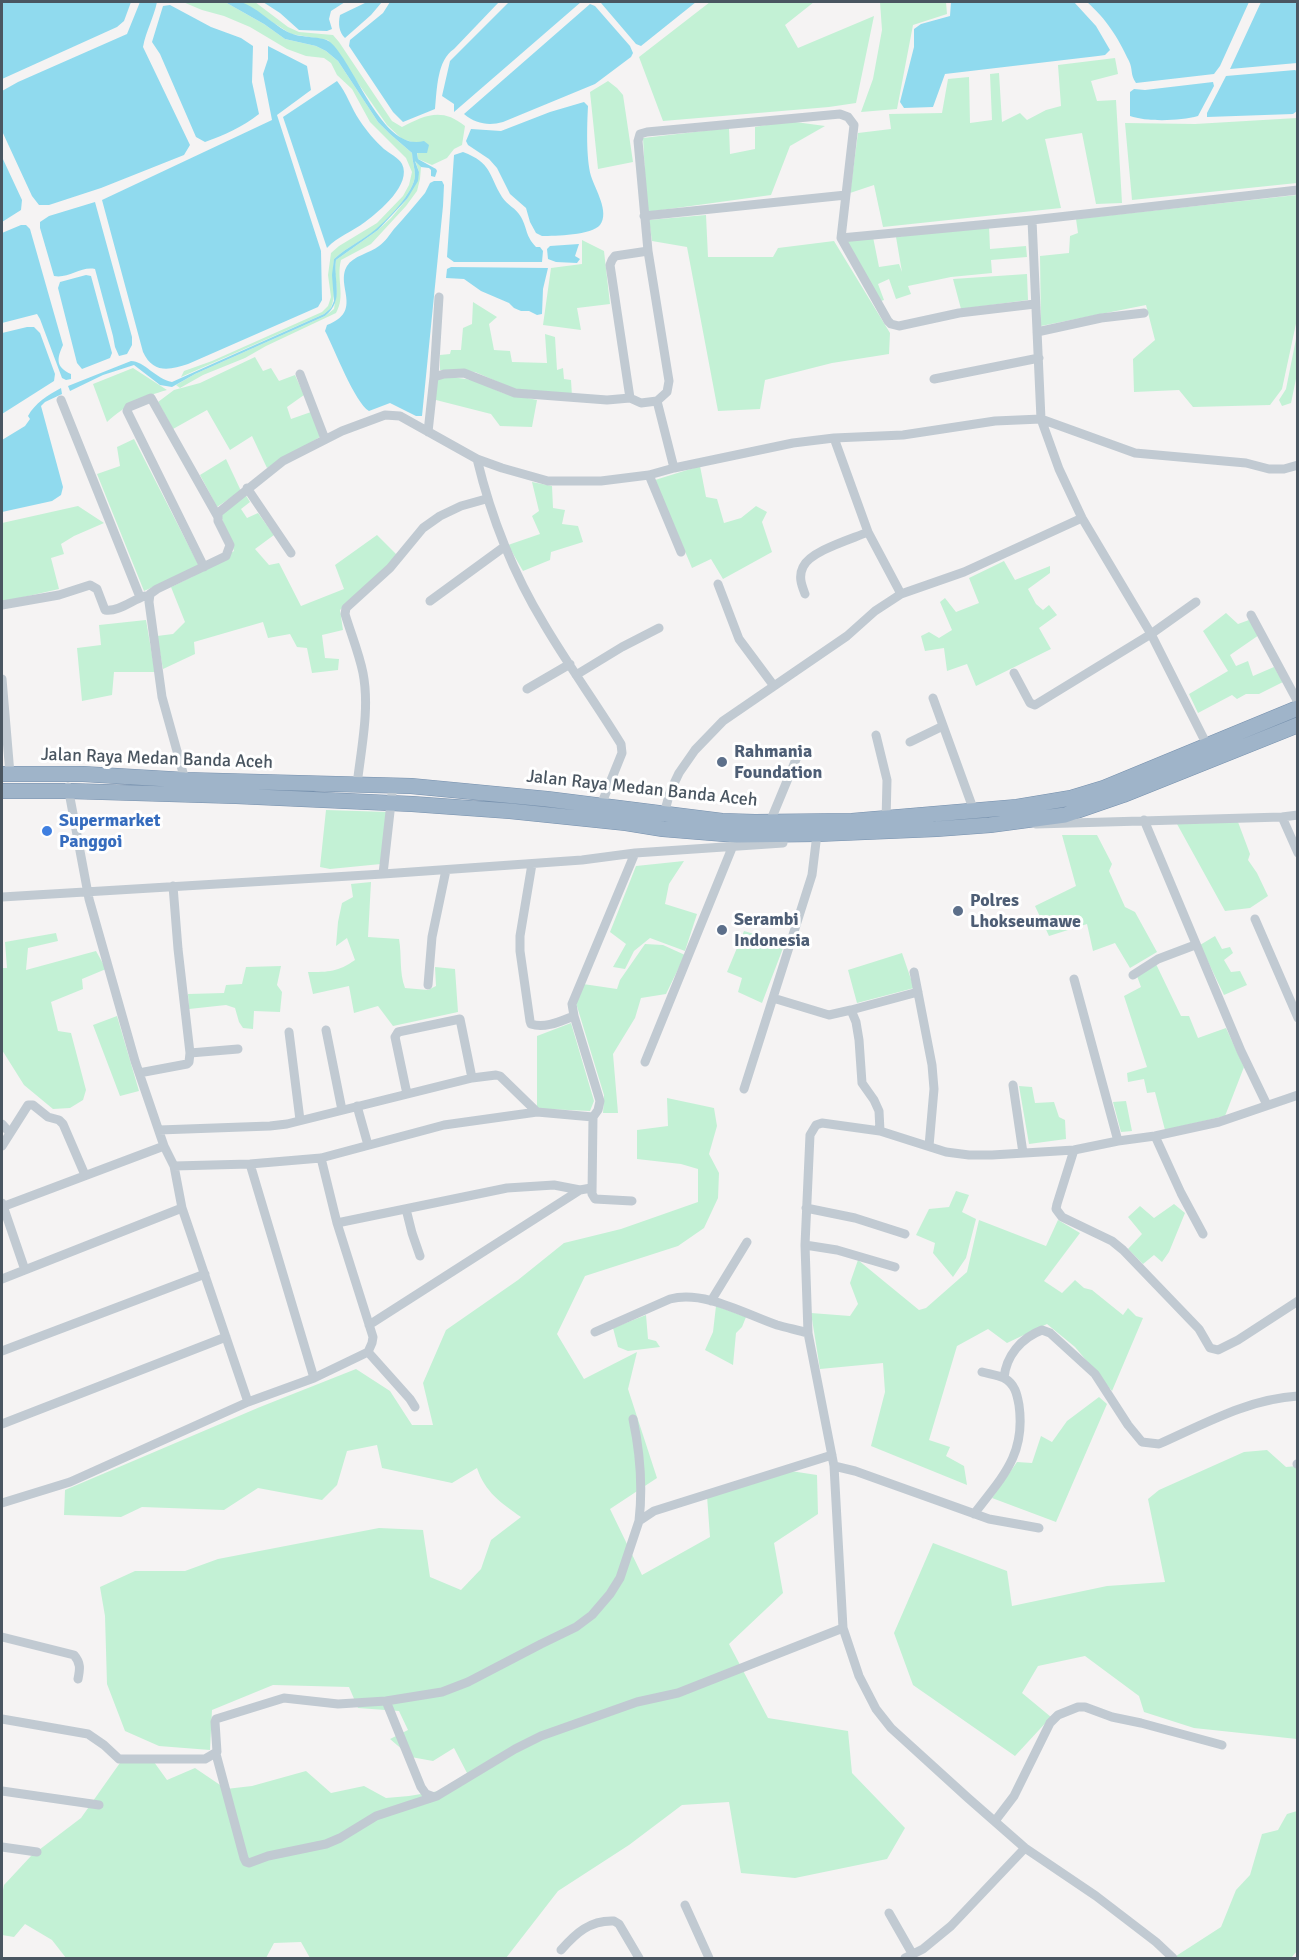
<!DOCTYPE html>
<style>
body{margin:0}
#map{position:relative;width:1299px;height:1960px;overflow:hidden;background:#f5f3f3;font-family:Signika,sans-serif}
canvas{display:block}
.frame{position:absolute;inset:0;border:3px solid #4a5661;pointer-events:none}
</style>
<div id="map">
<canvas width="1299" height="1960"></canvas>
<div class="frame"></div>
</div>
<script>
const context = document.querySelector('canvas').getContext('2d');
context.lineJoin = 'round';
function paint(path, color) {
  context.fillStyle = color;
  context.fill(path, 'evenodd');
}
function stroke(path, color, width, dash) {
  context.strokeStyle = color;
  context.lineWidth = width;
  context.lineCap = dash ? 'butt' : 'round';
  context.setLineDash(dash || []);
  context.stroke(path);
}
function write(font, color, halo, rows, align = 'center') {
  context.font = font + ' Signika,sans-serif';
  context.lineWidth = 6;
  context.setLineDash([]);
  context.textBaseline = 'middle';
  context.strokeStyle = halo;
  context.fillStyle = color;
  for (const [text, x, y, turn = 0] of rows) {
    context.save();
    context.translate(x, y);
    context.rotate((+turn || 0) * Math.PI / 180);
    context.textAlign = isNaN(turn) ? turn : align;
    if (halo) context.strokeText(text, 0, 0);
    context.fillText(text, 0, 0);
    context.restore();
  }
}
paint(new Path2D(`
 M183,2H225L264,24L285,39L316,46L326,51L338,61L378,122L390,134L412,153C412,161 415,168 415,176C414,192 388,219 377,229C363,240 347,247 334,259C332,275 337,292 331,308L324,314L181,377L184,371L212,361L322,312L328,306L331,297L328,275L331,253L339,246L377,223L403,196L409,185L412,172L406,158L370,122L352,89L337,75L331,63L324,58L306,56L287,49L250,27L224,16L202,10Z
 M241,2H255L288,27L299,32L333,35L339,42L392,121L402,127C425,115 442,107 465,126L462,145L454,149L447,158L432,165L418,159L416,143L402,139L387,125L328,40L291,34Z
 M710,2H814L785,25L798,48L874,16L856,103L829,107L663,121L639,57Z
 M880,2H946L947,14L913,25L897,109L861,112L873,79L882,30Z
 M1115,58L1118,74L1091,81L1097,101L1116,100L1122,203L1096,204L1082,133L1045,139L1061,208L883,227L874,185L850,193L858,133L891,129L889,114L942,113L948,79L969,77L970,123L992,120L990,74L999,73L1002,122L1020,113L1027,120L1046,110L1061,106L1058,65Z
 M608,81L617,88L623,95L633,162L598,169L590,92Z
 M1297,118V183L1132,200L1125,123L1195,124Z
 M788,121L825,126L790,146L771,195L647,212L643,138L729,128L730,154L755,149V127Z
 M415,160L421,167L420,179L417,191L406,206L371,244L341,260C336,279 346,296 336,313L266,346L245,358L203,375L180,388L176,385L195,374L325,316L334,309L337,290L335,274L336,260L378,230L391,218L407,199L419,172Z
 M1297,195V319L1282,389L1270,405L1193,407L1179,390L1134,392L1133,359L1155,340L1146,305L1041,326L1040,256L1069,253L1070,236L1078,233L1076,219Z
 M706,215L708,257H773L778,248L834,241L890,333L889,354L832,363L765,380L760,409L718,411L687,247L652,241L649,220Z
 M989,226L990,249L1026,246L1027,257L991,260L992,273L951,277L908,286L911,294L896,299L889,279L878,284L884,300L881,301L846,240L873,237L879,267L899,264L902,272L896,237Z
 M582,240L604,251L610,304L577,308L581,330L543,325L551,268L582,264Z
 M1027,274L1028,300L961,309L953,279Z
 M473,302L497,317L489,324L494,350L510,351L512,362L547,363L545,334L555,337L557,370L563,368L564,379L571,380L572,396L519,391L475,372L440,370V355L450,354L451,350H461L463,328L472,324Z
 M1297,334V374L1291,403L1282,406L1279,400L1286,389Z
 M255,357L263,371L271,368L279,381L295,375L304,395L287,407L291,419L311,412L320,437L267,468L252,436L230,450L207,410L173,429L158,402L174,390L200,383Z
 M133,368L167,390C142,397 127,404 107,422L93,384Z
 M451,377L473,380L503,393L537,400L532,427L500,426L491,414L436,400V379Z
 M134,439L199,566L144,591L97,474L120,466L117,447Z
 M226,459L241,491L217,507L200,475Z
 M700,466L706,497L717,499L724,523L741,518L756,506L767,512L762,522L772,552L723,579L711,559L692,568L655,480Z
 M532,482L552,486L553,508L565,510L562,524L578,526L583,542L551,552L550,560L523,571L508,545L540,534L532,516L539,511Z
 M245,494L250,502L241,509L247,518L258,513L274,535L255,549L269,565L279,563L301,606L344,589L335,565L377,535L399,557L340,610L343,630L322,635L325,658L339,659L338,670L312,673L307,648L297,647L290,634L268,638L263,622L194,642L195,654L163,669L157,636L173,634L185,622L171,587L192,577L234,551L221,516Z
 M78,506L104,523L74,536L61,544L64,554L51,558L59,589L2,602V523Z
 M1004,561L1015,580L1050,566V573L1028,589L1036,604L1043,610L1049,605L1057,615L1039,628L1051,649L976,686L967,664L947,671L944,648L925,651L921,636L929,632L939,638L952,630L940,602L945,598L956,612L979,603L969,578Z
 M1226,613L1238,624L1249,620L1259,635L1230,655L1236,666L1248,661L1253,676L1274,667L1283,682L1259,694H1246L1237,699L1232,695L1198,713L1189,694L1228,671L1203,631Z
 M146,620L155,672H114L112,695L82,701L77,648L101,645L99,625Z
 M326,810L388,812L381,864L330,869L320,867Z
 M1238,822L1250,854L1248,860L1257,873L1268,896L1250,908L1225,911L1177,824Z
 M1062,835H1097L1112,864L1109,871L1125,907L1135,912L1157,952L1130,968L1115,943L1093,951L1087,924L1049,936L1035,906L1076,886Z
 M684,861L669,884L665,904L697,914L685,951L650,938L634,951L625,969L613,967L626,944L610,932L636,866Z
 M371,882L368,937L399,939C402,956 399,972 405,988L428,990L436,986L435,967L455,969L458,1012L393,1026L378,1006L354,1013L349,986L313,994L308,972C329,972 338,972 355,960L347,938L336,946L338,922L342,903L353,897L351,884Z
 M744,931L785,943L762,1003L738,992L742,978L727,972Z
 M56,933L58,941L28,948L26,970L96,951L106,969L82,979L83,989L51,1002L58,1031L71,1033L86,1090L83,1100L70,1108L53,1109L24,1085L2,1050V968H7L5,942Z
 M1215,936L1222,949L1230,947L1233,953L1224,960L1231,972L1240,971L1247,985L1224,995L1200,945Z
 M645,944L663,945L685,955L666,994L641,998L635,1018L613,1054L618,1113H603L604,1095L576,1003L583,984L617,989L620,980Z
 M902,953L914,988L857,1003L848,970Z
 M1156,964L1181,1016H1189L1198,1038L1226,1028L1244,1067L1225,1116L1165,1130L1155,1092L1147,1093L1144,1079L1128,1082L1127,1073L1147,1067L1124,996L1141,987L1137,976Z
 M281,966L277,985L282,992L280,1012L254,1011L253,1029L243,1028L239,1022L235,1008L226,1005L189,1009L188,994L224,993L226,985L242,984L246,967Z
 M117,1016L139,1091L120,1096L93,1025Z
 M571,1023L594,1101L590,1111L547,1109L537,1112V1036Z
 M1019,1086L1032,1087L1035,1103L1054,1102L1059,1117L1065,1120L1066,1139L1029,1144Z
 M667,1098L714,1108L717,1126L709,1154L719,1173L718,1198L704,1228L678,1246L585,1276L557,1334L584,1379L637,1352L628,1389L657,1478L610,1509L642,1575L710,1537L707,1496L784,1470L817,1475L818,1514L774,1543L783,1593L729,1644L768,1718L848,1731L852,1773L905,1828L887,1859L795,1878L741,1873L729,1802L682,1805L629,1845L558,1891L506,1958H310L301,1942L274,1943L266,1958H66L52,1940L25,1924L14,1937L2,1935V1895L4,1885L31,1856L81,1818L122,1760L154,1762L167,1780L195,1768L226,1789L252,1786L306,1771L331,1793L364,1786L386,1798L409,1796L445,1790L467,1773L454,1748L433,1761L411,1757L390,1739L408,1730L399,1711L358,1708L349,1687L273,1685L212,1710L210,1750L159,1746L125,1731L107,1684L105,1616L100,1587L135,1571H185L218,1559L379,1528L423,1530L430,1577L461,1590L481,1569L491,1540L521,1517C501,1503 485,1492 477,1468L452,1483L382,1468L377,1445L347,1451L337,1485L322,1500L258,1488L224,1510L142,1507L121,1517L64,1515L65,1490L260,1407L356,1369L390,1391L412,1425H433L423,1383L446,1330L518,1280L564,1243L621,1229L698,1202V1169L681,1164L637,1159V1130L668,1126Z
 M1126,1101L1132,1131L1121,1132L1113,1102Z
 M956,1191L969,1195L962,1212L976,1219L966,1258L953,1277L933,1253L935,1243L916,1235L929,1209L949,1207Z
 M1174,1204L1185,1213L1169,1252L1162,1262L1154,1255L1143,1264L1128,1249L1142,1234L1128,1217L1140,1206L1154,1218Z
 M979,1220L1046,1246L1058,1220L1080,1233L1044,1281L1062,1293L1075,1280L1084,1288L1092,1290L1123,1315L1128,1308L1136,1316L1143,1318L1112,1391L1075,1347L1047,1324L1007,1343L988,1329L957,1346L929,1440L950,1447L946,1456L964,1466L967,1485L871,1446L885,1392L883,1363L820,1369L811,1313L850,1316L858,1304L850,1283L858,1260L919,1310L926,1308L967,1272Z
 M716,1306L746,1317L742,1327L736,1333L733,1365L705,1350L713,1332Z
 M646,1315L648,1339L656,1341L660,1347L628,1351L618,1347L613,1328Z
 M1099,1397L1107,1404L1056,1522L992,1498L1017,1462L1032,1463L1041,1436L1052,1442L1067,1421Z
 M1267,1450L1286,1467L1297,1466V1739L1194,1728L1144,1712L1139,1696L1085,1656L1038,1666L1022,1693L1051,1717L1015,1756L913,1685L894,1633L933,1543L1007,1571L1012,1606L1107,1586L1165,1582L1148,1499L1159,1490L1244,1452Z
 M1297,1811V1951L1291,1958H1173L1221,1927L1236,1890L1250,1875L1262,1834L1278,1830L1287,1814Z`), '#c3f1d5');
paint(new Path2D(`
 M2,2H131L124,21L117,27L2,79Z
 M140,2H157C154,17 146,31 143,47L190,145L184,155L101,188L49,205H39L32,196L2,131V91L18,82L127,34Z
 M225,2C229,2 234,1 239,2C254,4 274,26 290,33C300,38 323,36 330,42C355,63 382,153 424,141L429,145L427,153H417L418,159L436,169L437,171L435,177L431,176V170L429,168L421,167L415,161L419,172L418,181L407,199L378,230L336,260C333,283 345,300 325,316L195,374L172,387L160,385L134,365L103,375L70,391L68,386L131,361C144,361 156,379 172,382L324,314L331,308L334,301L332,275L334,259C347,247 363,240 376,229C388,219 414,192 415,176C415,168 412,160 412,153L390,134L378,122L338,61L326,51L316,46L285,39L264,24Z
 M263,2H345L331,11L329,19L332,29L327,31L299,30L280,13Z
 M367,2H382L371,15L345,38C339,32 338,24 340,15Z
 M390,2H499L454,49C437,60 437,89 435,109L403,122L393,112L349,46L350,40L383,13Z
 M509,2H581L454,112V104L442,96L450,61Z
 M951,2H1074L1096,26L1110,50L1105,55L1098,56L945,74L933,107L904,108L900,102L914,47V29L921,24L950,16Z
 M1087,2H1249L1220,66L1214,74L1136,83C1130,75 1133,69 1129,61C1117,36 1107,20 1087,2Z
 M1261,2H1297V63L1230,69Z
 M601,3V2H696L641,46L636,44Z
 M590,4L595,6L630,46L633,53L631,57L595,84L503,122C489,126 476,124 464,114Z
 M170,5L211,27L241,38L253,46L252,82L259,114C242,127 225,135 205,142L196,137L160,54L152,42L163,6Z
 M268,46L307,66L311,90L277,115L321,251L322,300L318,307L188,364C170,370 153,374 143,352L102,200L272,120L263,74L268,59Z
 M1295,70L1298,72L1297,111L1293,114L1207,117V113L1226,76Z
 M337,81C347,93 351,108 360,121C366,130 375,141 384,149C389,153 399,158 402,164C412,184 380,211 365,222C352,232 338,236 327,248L283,117Z
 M1213,82L1214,86L1198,116C1180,121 1147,122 1130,116V92L1134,89L1145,90Z
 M584,102L588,106C587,125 586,158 591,176C595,189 610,212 600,225C592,235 555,236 542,236L536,233L530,222L526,208L510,194L497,168L489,159L468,145L466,141L471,129L501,131L550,112Z
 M463,152C492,163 488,174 502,197C507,205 516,208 521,217C528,230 525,235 536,247H540L543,251L542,262H454L447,257L454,155Z
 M2,157L22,200L21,210L2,222Z
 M434,181H442L444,185L443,206L422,416H416L390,403L369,411C355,403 334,348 325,331L327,325C364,311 335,286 347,266C353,256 370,253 379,246C385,242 390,234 394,229C405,217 415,205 425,193L430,183Z
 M95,202L132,337V345L127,354L119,356L115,347L113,336L95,269C81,266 68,279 54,276L40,228V222L49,216Z
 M21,225H26L30,229L63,345C57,358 55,367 71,374V379L66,380L62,378L40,319L37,314L2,323V233Z
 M579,244L575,256L580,259L577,263L556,262L548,259L547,249L550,246Z
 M451,267L548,268L543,289L542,314L537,315L529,311H521L514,308L509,303L481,291L464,279L446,278L447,269Z
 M86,275L91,276L112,353L110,358L82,369L77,363L58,288L60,282Z
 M27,327H34L40,333L55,374L54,381L2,414V333Z
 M61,388L62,394L45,402L41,406L63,487L61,495L52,501L2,512V440L25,426L30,419L28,416C35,403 48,395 61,388Z`), '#90daee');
const trunk = new Path2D(`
 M2,774H83L185,780L411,786L547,799L722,821L755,822L852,821L1017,807L1071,798L1104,788L1298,708
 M2,791H69L236,796L412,804L510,811L626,823L663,829L737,835L817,834L936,829L990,825L1065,815L1123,795L1298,725`);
stroke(trunk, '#7690ad', 16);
stroke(new Path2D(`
 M644,216L846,195
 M1032,220L1041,419L1059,469L1082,518L1151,634L1207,745
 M841,238L888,321L891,324L899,326L959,313L1035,304
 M1037,332L1101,318L1144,313
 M300,374L325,439
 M434,377L439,297
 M934,379L1039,358
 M630,398L610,265L612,260L615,256L648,251
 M61,400L140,597
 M428,432L434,377L444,374L464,373L515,393L607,400L630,398L641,403L657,401
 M834,438L868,532L901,594
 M477,459C491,517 513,573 544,624C568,665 596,703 621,744L622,753L601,805
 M674,468L657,401L667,392L669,381L648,251L638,141L640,134L647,132L840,114L848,117L854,125L841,238L1032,220L1298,190
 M649,475L681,552
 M247,488L291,553
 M204,567L127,411L129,407L151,398L218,517
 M718,584L739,639L774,686
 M805,594C802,586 798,577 803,567C810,551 852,539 868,532
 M430,601L504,547
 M2,605L59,595L90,585L97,589L105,610C119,612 132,600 145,596
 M1251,615L1298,702
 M1014,673L1030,703L1035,705L1151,634L1196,602
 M576,675L622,647L659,628
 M2,679L10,774
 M527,689L570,664
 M933,698L974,811
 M876,735L887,780L886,821
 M910,742L943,726
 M185,780L162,697L149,602L150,594L157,589L226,556L230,545L218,521V513L283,461L342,431L385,415L400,416L477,459L502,468L548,481H601L649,475L674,468L793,443L834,438L903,435L995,421L1041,419L1135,453L1246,463L1269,469H1284L1298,465
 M357,785C361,749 370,709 363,673C359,653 351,634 345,614L346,608L390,568L423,528L440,516L461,506L486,499
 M664,814L670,792L679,773L695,750L723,721L847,636L875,611L901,594L964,572L1082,518
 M1282,817L1298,853
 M1144,820L1241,1051L1267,1105
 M770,822L799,752
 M1036,824L1282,817L1298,815
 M532,864L520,936V951L530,1021L531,1024C545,1029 561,1021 574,1016
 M383,874L393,785
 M2,897L383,874L582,860L635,853L783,843L782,835
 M1255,919L1298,1018
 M914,972L932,1065L934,1089L929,1146
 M1133,975L1158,959L1195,945
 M1074,979L1118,1141
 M428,985L432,937L446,870
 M773,998L829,1015L851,1010L856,1022L859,1040L862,1083L874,1100L879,1111L880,1131
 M851,1010L918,992
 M326,1030L342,1110
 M289,1032L300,1120
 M190,1053L238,1049
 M645,1062L734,843
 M139,1073L187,1064L189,1062L190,1053L178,949L173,886
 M1013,1085L1023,1153
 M744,1089L812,875L817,834
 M407,1094L395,1037L398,1032L460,1019L472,1078
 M357,1106L368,1145
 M2,1124L10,1133
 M159,1130L270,1126L287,1124L472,1078L496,1075L500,1076L537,1112
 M1155,1136L1181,1193L1203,1234
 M2,1146L28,1105H33L48,1117L59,1120L63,1124L85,1175
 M1074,1150L1057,1204L1056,1209L1062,1217L1112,1241L1123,1250L1199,1329L1210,1348L1218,1350L1238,1340L1298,1301
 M250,1164L314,1378
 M174,1166L250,1164L321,1158L444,1125L537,1112L593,1117
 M632,1201L595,1199L592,1194L593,1117L598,1110L600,1101L574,1016L572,1004L635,853
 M2,1203L25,1270
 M2,1207L164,1146
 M806,1208L855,1218L905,1234
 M406,1209L412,1233L420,1256
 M337,1223L507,1188L554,1185L580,1190
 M805,1245L837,1250L895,1267
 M2,1279L182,1208
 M711,1301L747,1242
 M369,1325L580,1190L591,1188
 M595,1332L670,1299C704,1290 745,1314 777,1325C787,1328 798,1330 808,1333
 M2,1351L205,1274
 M368,1352L410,1399L415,1407
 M1004,1378C1006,1356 1021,1338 1042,1330L1050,1333L1095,1374L1128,1425L1142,1442L1159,1444C1204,1424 1248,1399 1298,1396
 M248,1402L314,1378L368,1352L372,1343L373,1337L337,1223L321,1158
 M633,1419C640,1452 643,1486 639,1521
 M2,1424L226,1337
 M1297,1464H1298
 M834,1466L855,1471L989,1519L1039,1528
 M2,1503L70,1482L248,1402L182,1208L174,1166L164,1146L135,1061L89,899L68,787
 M974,1514C1002,1477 1026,1455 1019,1405C1017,1394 1015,1384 1004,1378C998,1375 989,1374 982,1372
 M2,1637L74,1655C81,1663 80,1669 78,1679
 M386,1701L421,1787L426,1794L434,1797
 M2,1719L88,1734L104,1745L119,1759H205L217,1752L215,1722L216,1719L284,1698L338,1704L386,1701L442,1692L468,1682L541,1644L576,1627L592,1615L610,1594L620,1578L639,1521L654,1511L832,1455
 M216,1754L244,1858L246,1862L249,1863L268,1856L326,1844L340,1838L376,1816L437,1796L515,1749L541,1736L637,1702L678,1693L843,1628
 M2,1791L99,1805
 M995,1821L1014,1796L1050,1723L1058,1715L1078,1707H1085L1112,1717L1141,1723L1222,1745
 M2,1847L37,1852
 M685,1905L709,1958
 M889,1913L913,1955
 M561,1950C576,1933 590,1920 614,1921L619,1924L639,1958
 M905,1958L923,1949L951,1926L1025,1848
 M1173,1958L1156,1942L1096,1896L1025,1848L968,1798L891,1728L876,1709L859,1676L843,1628L834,1466L808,1333L805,1245L810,1135L816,1125L822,1123L880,1131L946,1152L969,1155H992L1074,1150L1118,1141L1155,1136L1219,1122L1298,1095`), '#c1cad2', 9);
stroke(trunk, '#9fb4c9', 15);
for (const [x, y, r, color] of [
 [722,762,6,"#5c6f8a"],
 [47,831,6,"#3f7fe0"],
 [958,911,6,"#5c6f8a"],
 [722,930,6,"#5c6f8a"]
]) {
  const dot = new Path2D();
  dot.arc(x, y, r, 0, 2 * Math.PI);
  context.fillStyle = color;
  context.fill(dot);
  stroke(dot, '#fff', 2);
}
write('bold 18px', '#4e5e75', '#fff', [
 ["Rahmania",734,752],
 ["Foundation",734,773],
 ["Polres",970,901],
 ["Lhokseumawe",970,922],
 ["Serambi",734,920],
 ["Indonesia",734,941]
], 'left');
write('18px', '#4a5661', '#fff', [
 ["Jalan Raya Medan Banda Aceh",157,759,2],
 ["Jalan Raya Medan Banda Aceh",642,789,6]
]);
write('bold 18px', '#366cbe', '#fff', [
 ["Supermarket",59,821],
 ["Panggoi",59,842]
], 'left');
</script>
